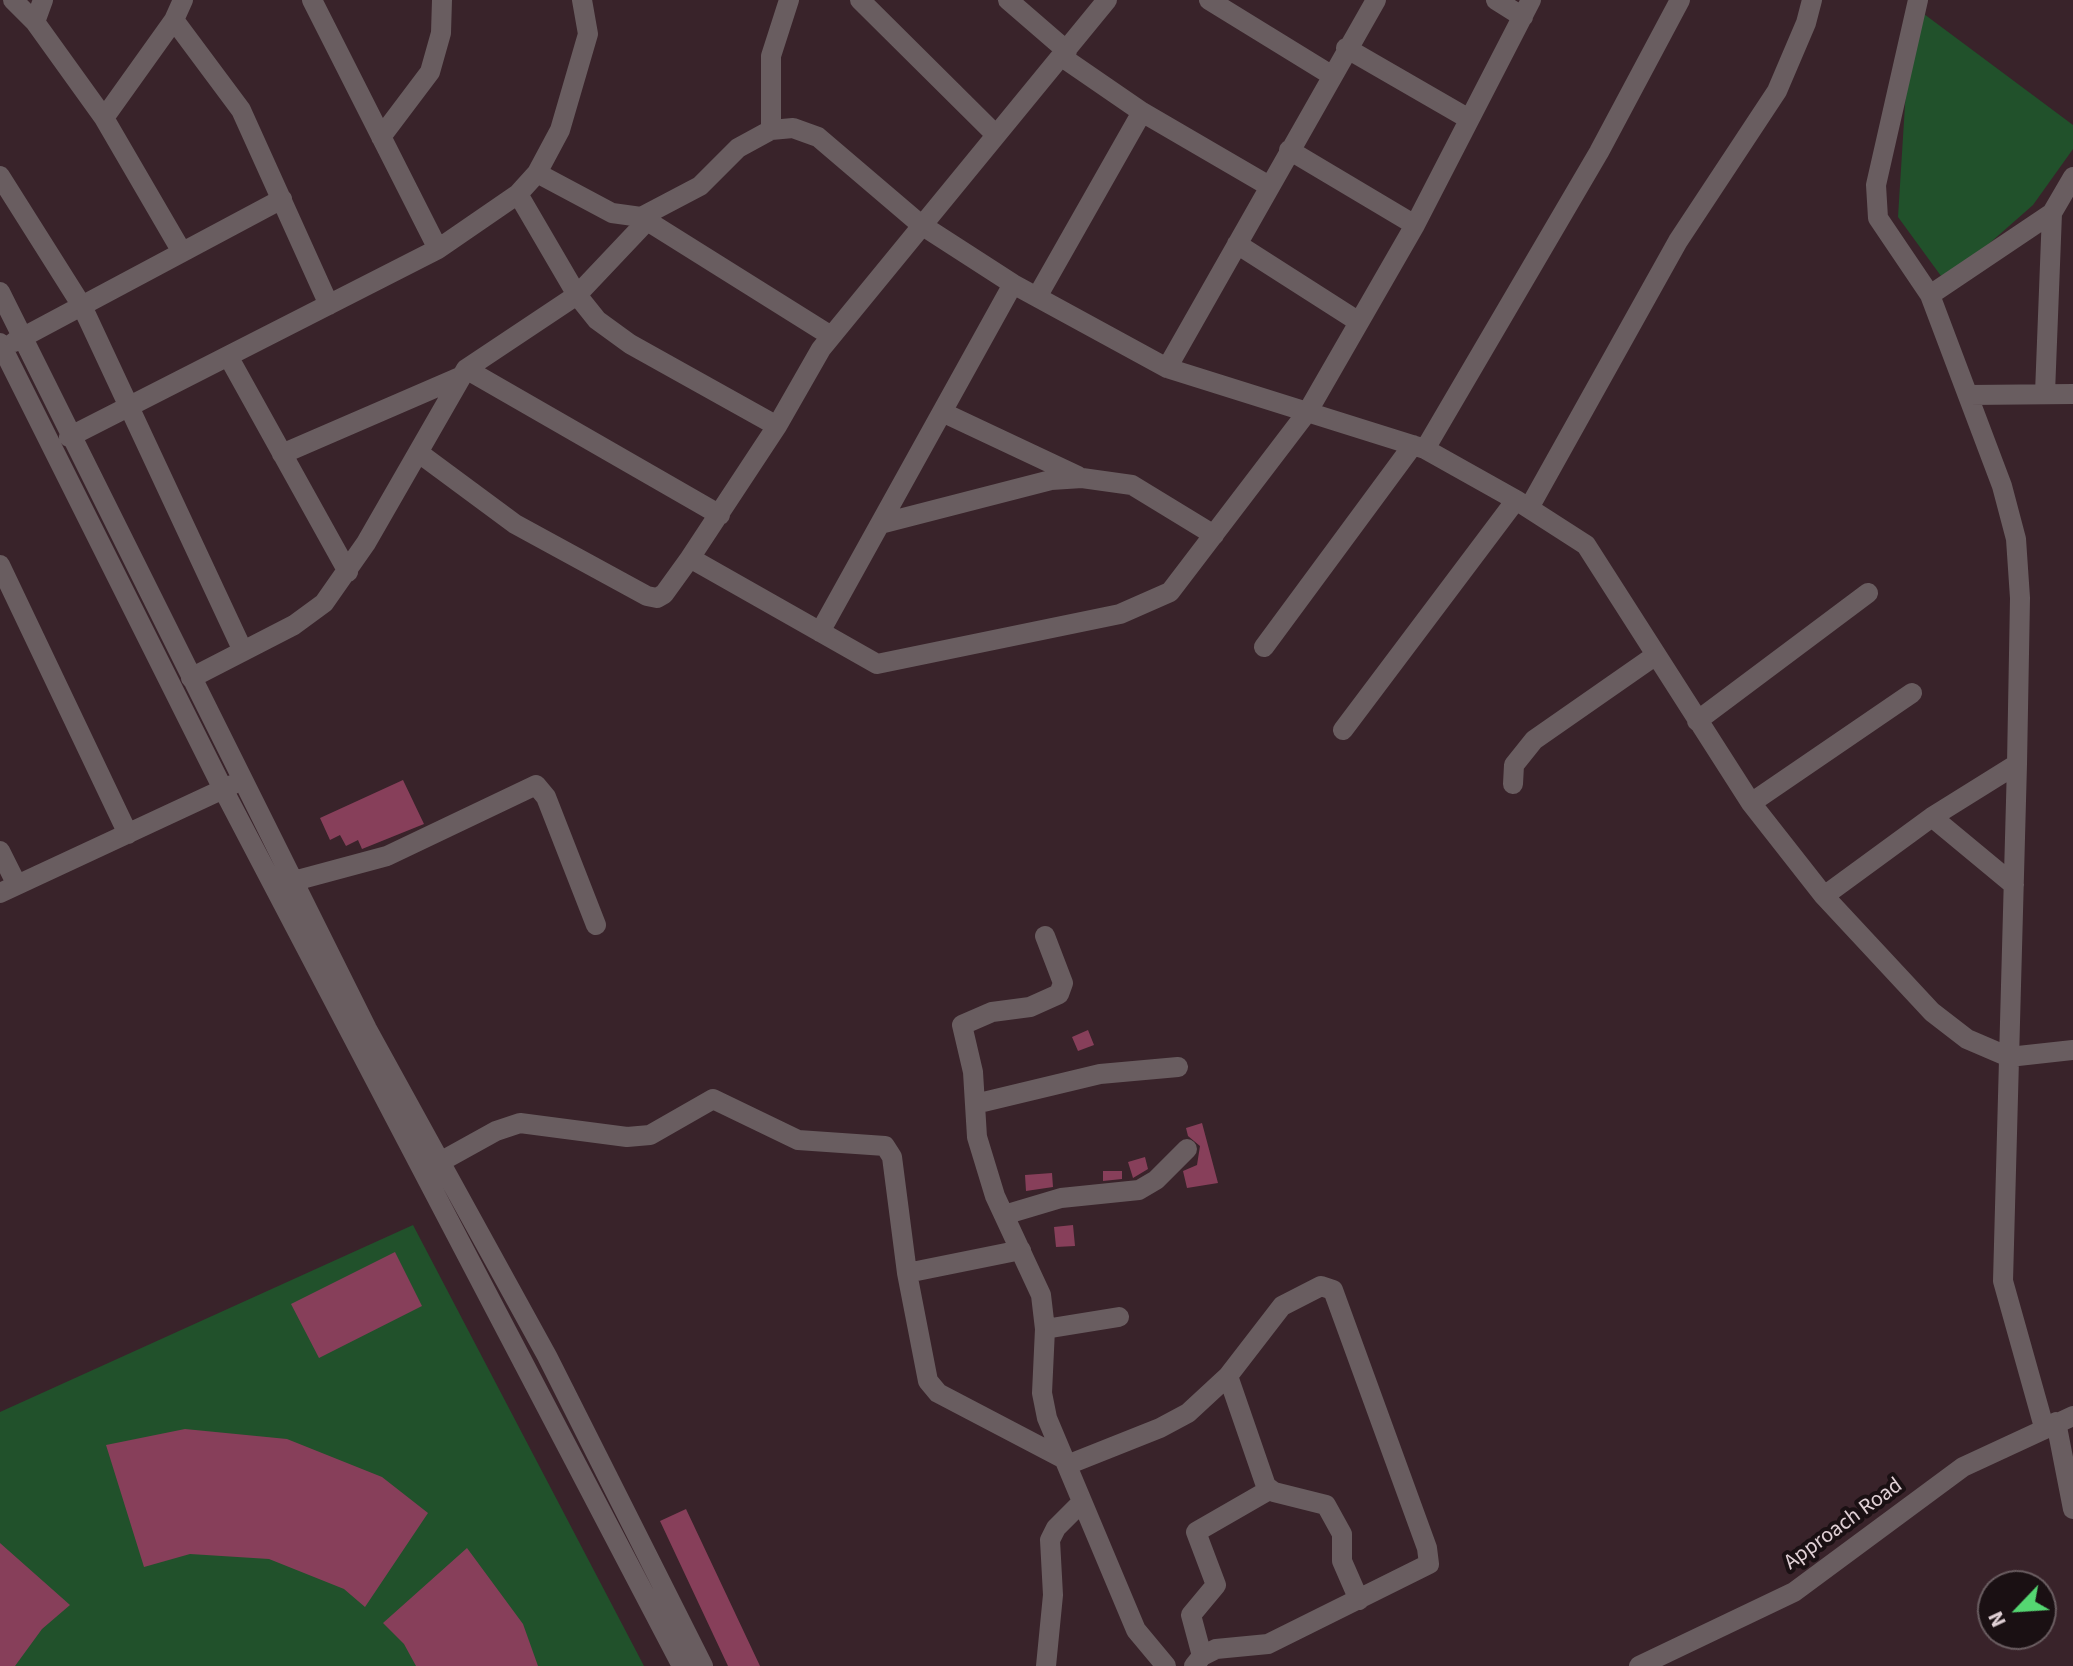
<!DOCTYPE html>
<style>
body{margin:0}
#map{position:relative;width:2073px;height:1666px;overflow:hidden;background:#39232a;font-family:"Source Sans 3",sans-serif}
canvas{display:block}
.north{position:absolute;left:1977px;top:1570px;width:80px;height:80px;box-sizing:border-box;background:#1a1013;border:2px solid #6a5d61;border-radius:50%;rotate:245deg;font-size:22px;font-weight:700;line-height:32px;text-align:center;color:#e1d1d6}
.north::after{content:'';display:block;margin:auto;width:28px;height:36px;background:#55d672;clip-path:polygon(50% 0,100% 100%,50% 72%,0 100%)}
</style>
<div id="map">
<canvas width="2073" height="1666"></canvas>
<div class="north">N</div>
</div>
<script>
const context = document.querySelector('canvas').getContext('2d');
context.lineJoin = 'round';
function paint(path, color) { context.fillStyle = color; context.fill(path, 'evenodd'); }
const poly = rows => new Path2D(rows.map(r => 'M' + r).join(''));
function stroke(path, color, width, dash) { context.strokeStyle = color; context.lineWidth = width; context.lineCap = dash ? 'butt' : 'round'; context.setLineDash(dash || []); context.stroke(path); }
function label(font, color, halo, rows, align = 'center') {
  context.font = font + ' "Source Sans 3",sans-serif'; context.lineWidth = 8; context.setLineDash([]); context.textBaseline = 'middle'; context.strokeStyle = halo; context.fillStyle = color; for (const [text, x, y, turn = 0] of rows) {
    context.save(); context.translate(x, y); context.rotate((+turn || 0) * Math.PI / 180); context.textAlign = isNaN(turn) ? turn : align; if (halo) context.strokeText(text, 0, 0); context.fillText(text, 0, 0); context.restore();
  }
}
paint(poly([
 [1924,14,2073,125,2073,149,2033,205,1967,263,1941,276,1898,217,1906,89],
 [413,1225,644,1666,0,1666,0,1412]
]), '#21512b');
paint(poly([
 [403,780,424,824,362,849,358,840,346,846,340,835,330,840,320,818],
 [1088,1030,1094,1045,1078,1051,1072,1037],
 [1202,1123,1218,1183,1187,1188,1183,1171,1197,1165,1200,1146,1188,1136,1186,1128],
 [1145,1157,1148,1169,1133,1178,1128,1162],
 [1103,1171,1122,1171,1122,1179,1103,1181],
 [1052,1173,1053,1187,1026,1191,1025,1175],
 [1073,1225,1075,1246,1056,1247,1054,1227],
 [395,1252,422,1306,319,1358,291,1304],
 [185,1429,287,1439,382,1477,428,1513,365,1607,344,1589,269,1559,190,1554,144,1567,106,1445],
 [686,1509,760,1666,728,1666,660,1521],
 [0,1543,70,1605,42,1629,15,1666,0,1666],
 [467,1548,523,1624,538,1666,416,1666,404,1644,383,1623]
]), '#873f5a');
stroke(poly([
 [13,0,35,22,104,118,182,252],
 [312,0,438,249],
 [860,0,996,135],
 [1008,0,1067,51],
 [1107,0,821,349,777,426,690,558,877,664,1120,614,1170,592,1308,411,1415,225,1531,0],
 [1209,0,1331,75],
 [1496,0,1523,17],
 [1918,0,1876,185,1878,218,1930,295,2002,486,2016,539,2020,598,2017,764,2003,1281,2044,1427],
 [174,20,241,110,329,305],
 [35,22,43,0],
 [1346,48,1469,119],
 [1062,57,1142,112,1269,186],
 [104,118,174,20,183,0],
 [771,130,771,56,789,0],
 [381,137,430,72,441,33,442,0],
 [1289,150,1415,225],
 [537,173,612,213,641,217,700,186,738,148,771,130,793,128,818,137,920,224,1013,284,1167,368,1425,449,1516,500,1586,545,1751,803,1824,896,1932,1012,1967,1039,2009,1057,2073,1050],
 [0,176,82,306,243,651],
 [518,194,577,295,597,320,630,344,777,426],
 [641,217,831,336],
 [1237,244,1359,322],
 [0,292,367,1029,547,1356,703,1666],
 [1930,295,2052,213],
 [1037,297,1142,112],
 [14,342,282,199],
 [0,343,223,789,682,1666],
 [228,356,348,572],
 [1167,368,1376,0],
 [466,369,720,515],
 [2045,393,2052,213,2073,177],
 [1969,395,2073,394],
 [942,412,1078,476],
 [69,437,438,249,518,194,537,173,560,130,588,34,582,0],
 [1425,449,1599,152,1680,0],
 [419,453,515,524,647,596,657,598,664,594,690,558],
 [282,454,460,377],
 [1529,508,1678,241,1777,91,1806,23,1812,0],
 [880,524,1051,480,1082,478,1132,485,1214,535],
 [0,565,128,834],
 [820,632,1013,284],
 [1264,647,1413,445],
 [191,678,294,625,324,603,366,543,466,369,577,295,647,221],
 [1697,721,1868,593],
 [1343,730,1516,500],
 [1513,784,1514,765,1534,740,1656,655],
 [1751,803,1912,693],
 [1932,817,2014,885],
 [0,851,17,885],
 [294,881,387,856,536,785,546,797,596,925],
 [0,893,232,785],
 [1824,896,1932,817,2017,764],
 [1045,936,1063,983,1059,994,1030,1007,992,1012,962,1025,973,1072,977,1137,995,1196,1041,1295,1045,1329,1042,1393,1047,1418,1136,1630,1166,1666],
 [975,1104,1100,1074,1178,1067],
 [440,1162,496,1131,520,1123,627,1137,650,1135,713,1099,798,1140,885,1146,892,1157,907,1273,928,1381,938,1393,1064,1459],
 [1004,1215,1061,1198,1139,1190,1156,1180,1187,1149],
 [907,1273,1021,1250],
 [1045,1329,1119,1317],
 [1228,1376,1266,1486,1274,1492,1326,1505,1342,1534,1342,1561,1359,1600],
 [2056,1422,2073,1509],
 [1067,1465,1160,1428,1188,1413,1228,1376,1282,1306,1321,1286,1333,1290,1427,1548,1429,1564,1268,1644,1216,1649,1202,1656,1194,1666],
 [1202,1656,1191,1615,1216,1585,1196,1532,1269,1490],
 [1046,1666,1053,1595,1050,1540,1056,1528,1082,1502],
 [1639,1666,1794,1592,1963,1467,2073,1416]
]), '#695d60', 20);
label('22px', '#e1d1d6', '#1a1013', [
 ["Approach Road",1844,1525,-36]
]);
</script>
